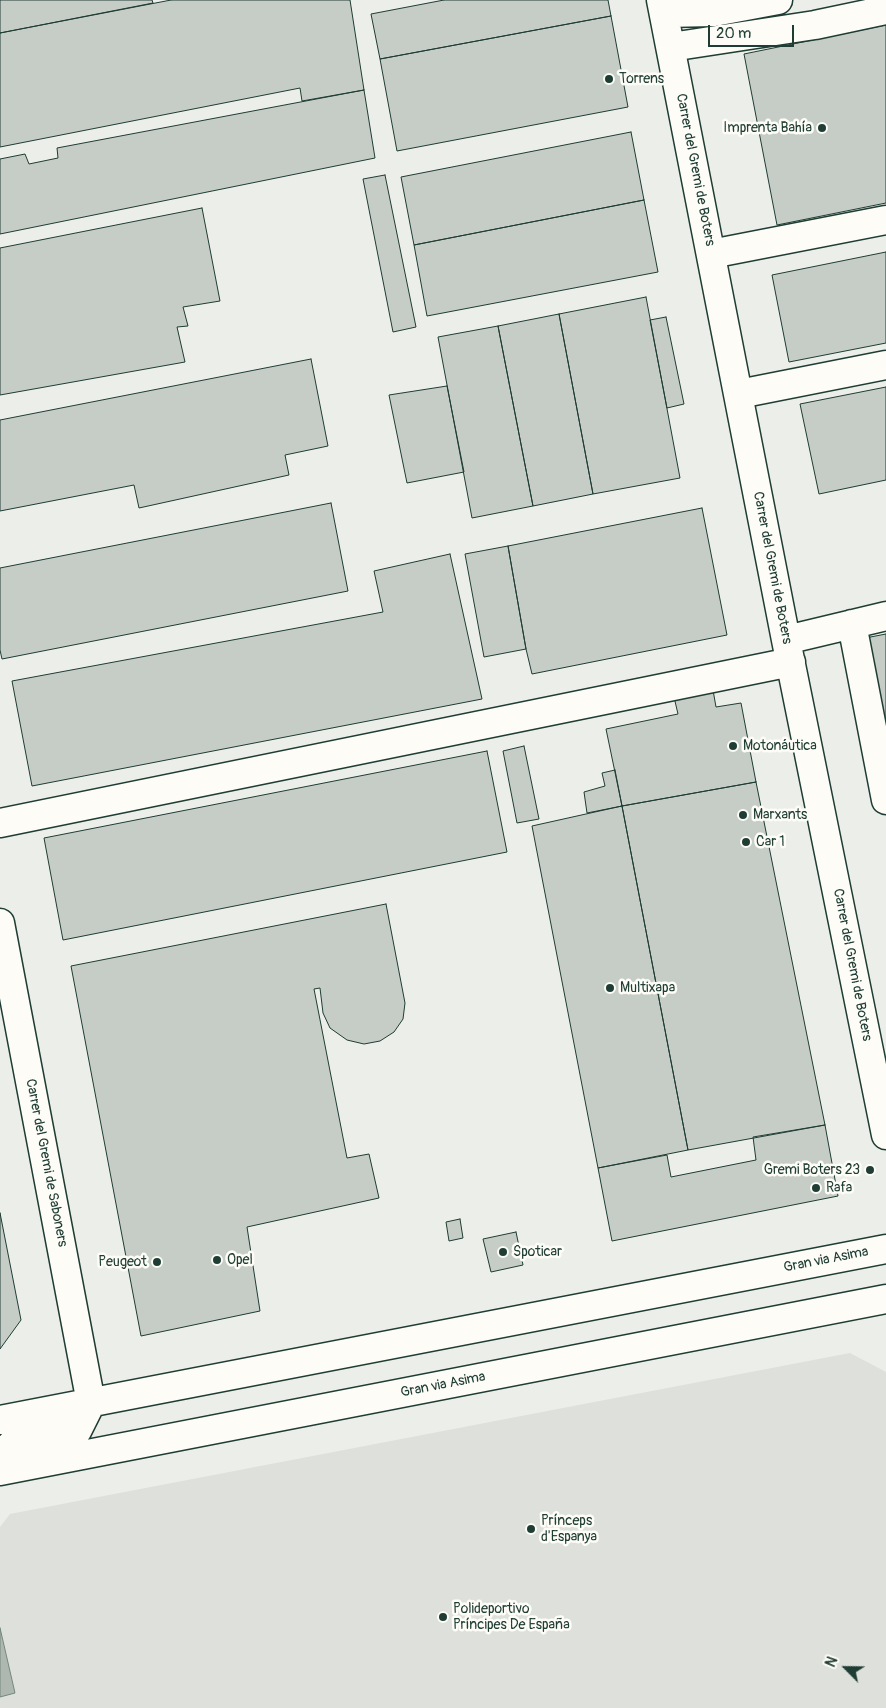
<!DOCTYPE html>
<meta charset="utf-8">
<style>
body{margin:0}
#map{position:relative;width:886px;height:1708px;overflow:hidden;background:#fdfcf7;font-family:Pangolin,sans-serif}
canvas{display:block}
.north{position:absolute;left:821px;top:1643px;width:50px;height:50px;-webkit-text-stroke:4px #fdfcf7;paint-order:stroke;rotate:293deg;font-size:14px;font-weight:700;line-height:20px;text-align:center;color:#1f3d34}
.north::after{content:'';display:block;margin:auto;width:18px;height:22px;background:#1f3d34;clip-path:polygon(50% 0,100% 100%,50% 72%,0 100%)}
.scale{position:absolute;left:708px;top:25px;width:86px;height:22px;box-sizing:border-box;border:2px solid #1f3d34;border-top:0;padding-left:6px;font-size:15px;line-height:18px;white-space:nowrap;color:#1f3d34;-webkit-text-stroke:4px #fdfcf7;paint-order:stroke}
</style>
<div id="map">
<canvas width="886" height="1708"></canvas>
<div class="north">N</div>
<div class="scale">20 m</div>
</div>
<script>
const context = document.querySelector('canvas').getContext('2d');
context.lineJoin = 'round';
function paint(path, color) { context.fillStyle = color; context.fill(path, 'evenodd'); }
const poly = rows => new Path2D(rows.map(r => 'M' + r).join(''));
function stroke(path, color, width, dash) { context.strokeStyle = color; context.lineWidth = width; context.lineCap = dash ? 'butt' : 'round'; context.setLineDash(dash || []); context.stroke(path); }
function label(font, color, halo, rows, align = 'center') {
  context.font = font + ' Pangolin,sans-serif'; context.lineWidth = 5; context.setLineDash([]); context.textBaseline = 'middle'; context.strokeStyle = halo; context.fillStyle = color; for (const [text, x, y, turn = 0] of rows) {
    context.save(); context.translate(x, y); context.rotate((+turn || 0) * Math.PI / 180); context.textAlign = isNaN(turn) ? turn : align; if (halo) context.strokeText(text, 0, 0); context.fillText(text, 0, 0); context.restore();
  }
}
paint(poly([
 [0,0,886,0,886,1708,0,1708]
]), '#eceee9');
paint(poly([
 [850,1353,886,1372,886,1708,0,1708,0,1527,10,1514]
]), '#dde0db');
const water = poly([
 [0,1628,15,1693,0,1697,0,1628]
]);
paint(water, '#aeb8b1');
stroke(water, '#75877f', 1);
const building = poly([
 [0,0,152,0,153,3,0,33,0,0],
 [171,0,350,0,364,90,302,101,300,88,0,147,0,33,171,0],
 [444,0,608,0,611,16,380,59,371,14,444,0],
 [611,16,628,107,397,151,380,59,611,16],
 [886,25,886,203,777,225,744,54,886,25],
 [364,90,375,158,0,234,0,159,25,154,29,164,58,158,57,148,364,90],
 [631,132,644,200,414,245,401,177,631,132],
 [385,175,416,327,393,332,363,179,385,175],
 [644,200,658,272,427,316,414,245,644,200],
 [202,208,220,301,183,307,188,326,177,327,185,362,0,395,0,248,202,208],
 [886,252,886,343,789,362,772,275,886,252],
 [646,297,680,478,593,494,559,314,646,297],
 [559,314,593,494,533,506,498,326,559,314],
 [666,317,684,404,667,408,650,320,666,317],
 [498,326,533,506,472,518,438,337,498,326],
 [311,359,328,446,285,455,289,475,139,508,134,485,0,511,0,420,311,359],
 [447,386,464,472,407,483,389,395,447,386],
 [886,387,886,480,819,494,800,404,886,387],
 [331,503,348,591,2,659,0,650,0,568,331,503],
 [702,508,727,635,532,674,526,649,508,546,702,508],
 [508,546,526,649,484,657,465,554,508,546],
 [450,554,482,699,32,786,12,681,383,612,374,571,450,554],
 [886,634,886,773,860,639,886,634],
 [713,690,716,707,741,703,756,782,622,806,606,729,678,714,674,697,713,690],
 [524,746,539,819,517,823,503,751,524,746],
 [487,751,507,852,63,940,44,838,487,751],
 [615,770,622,806,587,813,584,792,605,786,602,773,615,770],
 [756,782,825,1125,688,1150,622,806,756,782],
 [622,806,688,1150,598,1168,532,826,622,806],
 [386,904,405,1003,403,1019,394,1032,380,1041,364,1044,347,1040,330,1028,323,1013,320,988,314,989,347,1158,369,1154,379,1198,247,1227,260,1311,141,1336,71,966,386,904],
 [825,1125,838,1196,612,1241,598,1168,667,1155,671,1177,756,1160,753,1137,825,1125],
 [0,1213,21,1320,0,1349,0,1213],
 [460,1219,463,1238,449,1241,446,1222,460,1219],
 [516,1232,523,1265,491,1272,483,1239,516,1232]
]);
paint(building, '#c6cdc7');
stroke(building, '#1f3d34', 1);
const minor = poly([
 [661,0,786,640,886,1135],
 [664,13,714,12,778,0],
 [671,47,815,25,886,10],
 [711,254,886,220],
 [739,394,886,365],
 [852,624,886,800],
 [786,640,886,616],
 [0,823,791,662],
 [0,923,91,1403,77,1431,11,1445,0,1460],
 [0,1420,886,1249],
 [0,1471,886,1299]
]);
stroke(minor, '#1f3d34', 31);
stroke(minor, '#fdfcf7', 28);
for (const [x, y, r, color] of [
 [609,79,5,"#1f3d34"],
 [822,128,5,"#1f3d34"],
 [733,746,5,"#1f3d34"],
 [743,815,5,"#1f3d34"],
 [746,842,5,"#1f3d34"],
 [610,988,5,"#1f3d34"],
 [870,1170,5,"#1f3d34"],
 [816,1188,5,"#1f3d34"],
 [503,1252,5,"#1f3d34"],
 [217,1260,5,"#1f3d34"],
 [157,1262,5,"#1f3d34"],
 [531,1529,5,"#1f3d34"],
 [443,1617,5,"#1f3d34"]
]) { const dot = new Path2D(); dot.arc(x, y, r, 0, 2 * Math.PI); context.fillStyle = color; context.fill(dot); stroke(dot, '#fdfcf7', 2); }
label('14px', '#1f3d34', '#fdfcf7', [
 ["Torrens",619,79],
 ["Imprenta Bahía",812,128,"right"],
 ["Motonáutica",743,746],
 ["Marxants",753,815],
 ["Car 1",756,842],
 ["Multixapa",620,988],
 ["Gremi Boters 23",860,1170,"right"],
 ["Rafa",826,1188],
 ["Spoticar",513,1252],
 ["Opel",227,1260],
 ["Peugeot",147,1262,"right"],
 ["Prínceps",541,1521],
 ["d'Espanya",541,1537],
 ["Polideportivo",453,1609],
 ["Príncipes De España",453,1625]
], 'left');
label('14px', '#1f3d34', '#fdfcf7', [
 ["Carrer del Gremi de Boters",695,170,79],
 ["Carrer del Gremi de Boters",772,568,79],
 ["Carrer del Gremi de Boters",852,965,79],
 ["Carrer del Gremi de Saboners",46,1163,79],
 ["Gran via Asima",826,1260,-11],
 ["Gran via Asima",443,1385,-11]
]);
</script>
